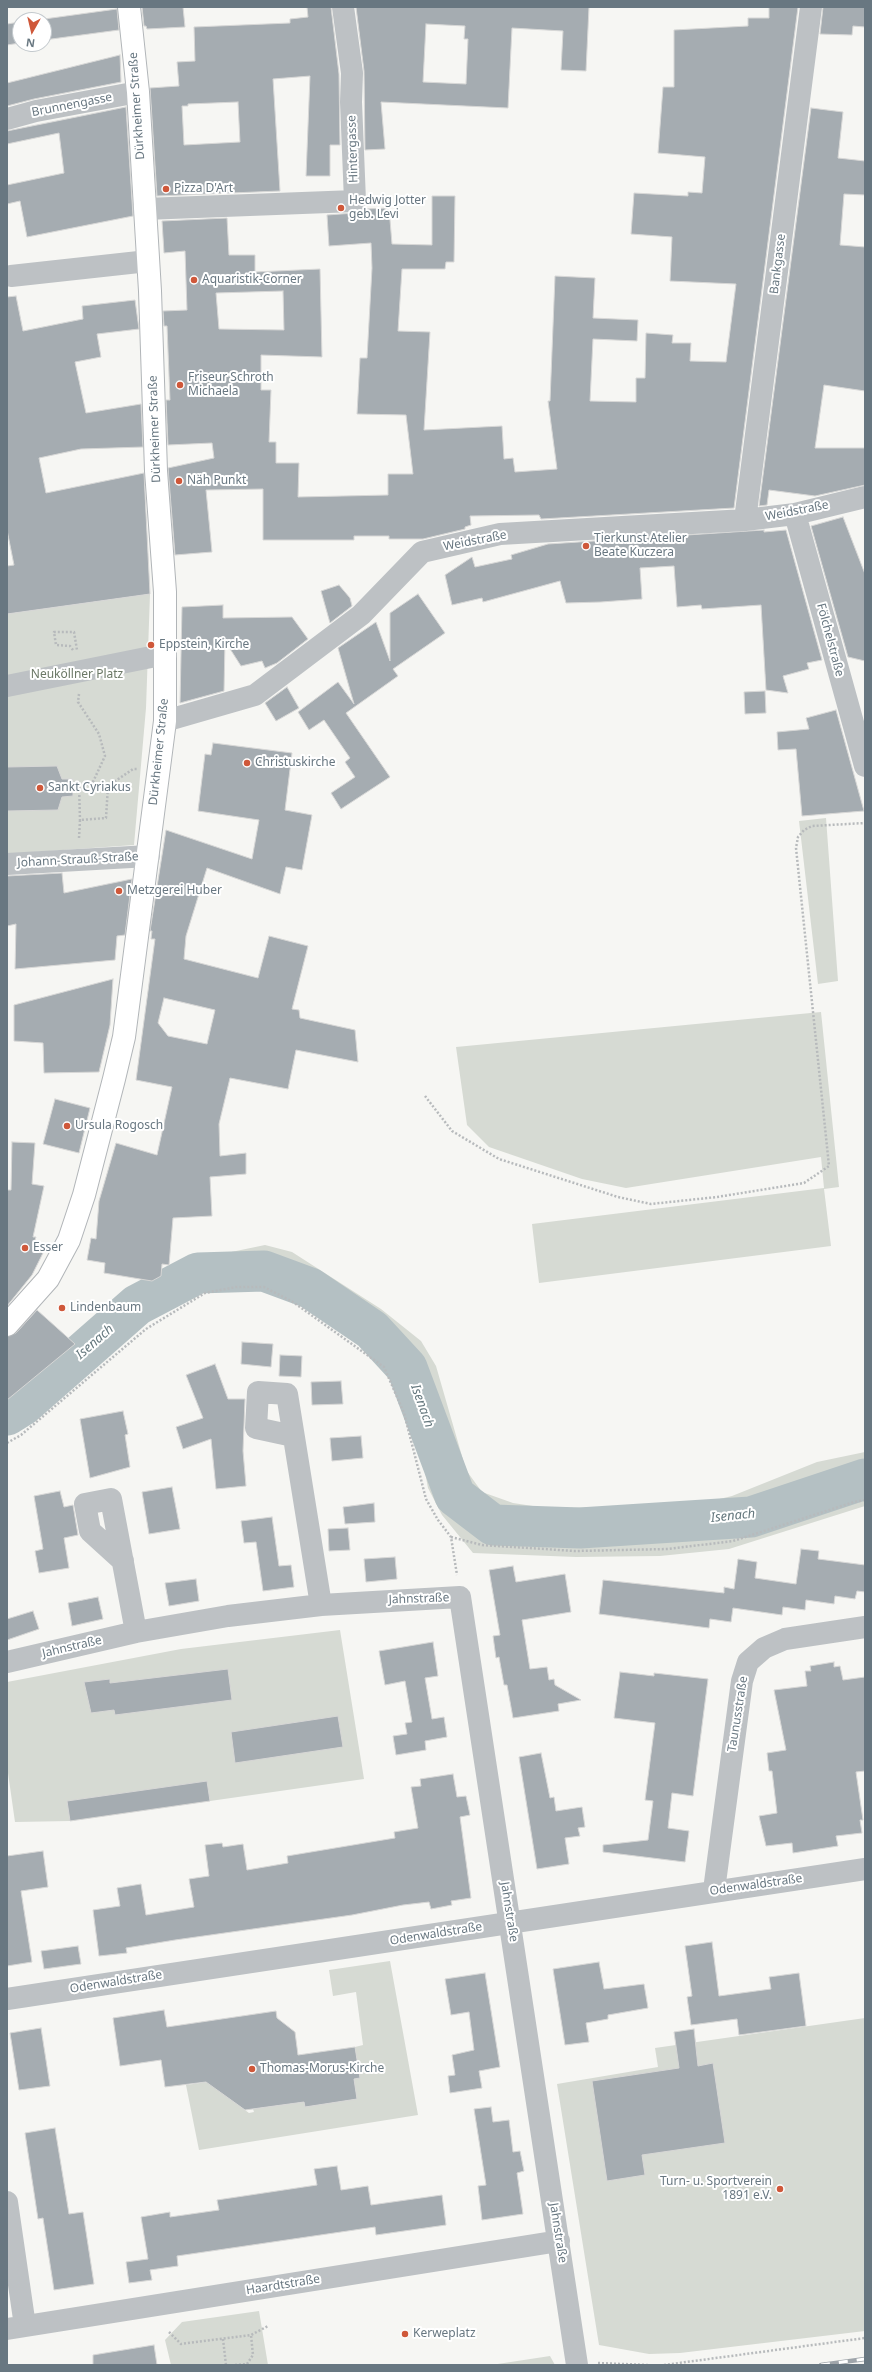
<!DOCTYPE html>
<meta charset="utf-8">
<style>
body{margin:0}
#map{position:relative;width:872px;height:2372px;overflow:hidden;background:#f6f6f3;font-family:"Noto Sans",sans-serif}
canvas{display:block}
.frame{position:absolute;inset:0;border:8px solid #687781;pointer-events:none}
.north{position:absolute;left:12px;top:12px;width:40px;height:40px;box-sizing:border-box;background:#fff;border:1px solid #c3c9cd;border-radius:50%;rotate:188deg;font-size:11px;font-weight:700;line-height:16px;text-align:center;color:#687781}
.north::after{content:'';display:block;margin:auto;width:14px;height:18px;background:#cf583a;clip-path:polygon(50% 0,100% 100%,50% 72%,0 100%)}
</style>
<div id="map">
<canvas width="872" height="2372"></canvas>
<div class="frame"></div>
<div class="north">N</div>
</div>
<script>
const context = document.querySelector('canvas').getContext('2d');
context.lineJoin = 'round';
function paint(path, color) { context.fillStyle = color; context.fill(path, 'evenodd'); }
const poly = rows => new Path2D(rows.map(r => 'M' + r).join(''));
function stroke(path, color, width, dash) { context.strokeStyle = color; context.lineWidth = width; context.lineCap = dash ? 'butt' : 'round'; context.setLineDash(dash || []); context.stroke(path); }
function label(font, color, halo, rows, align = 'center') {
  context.font = font + ' "Noto Sans",sans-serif'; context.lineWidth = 4; context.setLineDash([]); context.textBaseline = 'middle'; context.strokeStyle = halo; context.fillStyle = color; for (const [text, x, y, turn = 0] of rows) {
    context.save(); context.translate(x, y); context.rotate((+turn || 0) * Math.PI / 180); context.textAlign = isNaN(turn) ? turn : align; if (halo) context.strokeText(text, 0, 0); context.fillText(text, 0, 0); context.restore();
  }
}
paint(poly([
 [150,594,146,708,134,845,7,854,7,614],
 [826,818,838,981,818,984,799,821],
 [821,1012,839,1187,824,1189,831,1246,539,1283,532,1224,824,1188,821,1157,626,1188,582,1179,489,1147,467,1125,456,1047],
 [265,1245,292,1252,381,1309,421,1341,436,1366,466,1470,482,1492,513,1503,546,1508,690,1506,732,1496,817,1462,865,1452,865,1506,729,1549,660,1556,576,1557,473,1553,442,1515,428,1488,419,1441,396,1367,354,1333,289,1290,249,1275,196,1284,108,1344,56,1392,7,1429,7,1406,39,1374,145,1285,207,1257],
 [340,1630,364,1779,70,1821,15,1822,7,1766,7,1682,181,1649],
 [390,1961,418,2115,199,2150,186,2085,207,2082,249,2113,254,2112,253,2109,304,2102,305,2107,357,2099,354,2079,360,2077,355,2047,363,2045,356,1992,333,1996,329,1970],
 [865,2018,865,2331,680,2353,649,2354,599,2345,557,2084,658,2067,655,2048],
 [259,2311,268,2365,171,2365,165,2340,182,2322],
 [550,2356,555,2365,491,2365]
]), '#d6dad3');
stroke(poly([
 [7,1415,23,1405,137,1305,198,1273,264,1271,310,1288,372,1330,407,1368,455,1496,493,1525,580,1528,751,1517,865,1479]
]), '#b4c0c3', 41);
const building = poly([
 [142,7,183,7,185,27,147,29,146,26,144,26,142,7],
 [307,7,331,7,339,74,340,145,330,145,330,176,306,176,310,76,273,79,280,191,157,196,150,88,179,86,177,62,195,61,194,27,290,23,290,19,308,17,307,7],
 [238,102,240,142,184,145,182,106,188,106,188,104,238,102],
 [356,7,589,7,586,71,561,70,563,31,512,28,508,108,381,102,385,149,365,150,364,71,356,7],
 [426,24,465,26,464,39,468,39,466,84,423,82,426,24],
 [769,7,798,7,734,508,541,519,539,515,470,516,471,525,465,527,465,529,423,539,389,539,389,536,354,536,354,540,263,540,263,489,206,490,212,552,175,555,168,468,214,458,212,443,168,445,166,400,170,400,167,326,164,326,163,311,187,310,185,251,164,253,162,221,227,218,229,255,255,255,255,272,320,269,322,357,261,355,261,390,271,390,269,442,276,442,276,463,299,463,298,497,388,495,388,474,413,474,406,415,357,414,360,358,367,358,372,268,371,243,329,246,327,215,355,213,364,209,389,208,392,244,432,245,432,196,455,196,454,262,446,262,445,269,402,269,398,331,430,332,424,430,502,426,504,459,513,458,515,472,557,469,548,401,550,401,555,276,595,278,593,318,638,320,637,341,593,339,590,401,636,402,636,378,645,378,646,333,673,335,672,343,691,343,690,361,726,362,736,284,670,281,672,237,631,234,634,193,688,196,688,192,702,193,705,157,658,153,663,87,674,87,674,30,748,26,748,18,769,18,769,7],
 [283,291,284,330,219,329,216,293,283,291],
 [823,7,865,7,865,27,853,26,852,35,820,34,823,7],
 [117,9,119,30,44,40,44,20,37,20,117,9],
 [20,22,20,43,7,45,7,24,20,22],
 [120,55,121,82,34,99,7,106,7,83,120,55],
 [126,107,133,216,27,237,20,201,7,204,7,185,64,173,59,133,7,144,7,131,126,107],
 [811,108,843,112,838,158,865,161,865,195,844,194,840,245,865,247,865,391,824,385,815,448,865,448,865,485,815,496,769,490,767,505,759,506,811,108],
 [16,296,23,331,83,319,82,306,135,300,139,329,97,334,101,357,75,362,86,413,141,404,143,447,81,449,39,458,46,493,144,473,150,594,7,614,7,566,14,565,7,530,7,297,16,296],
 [843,517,865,574,865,661,848,657,811,526,843,517],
 [764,530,764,532,786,530,822,660,807,663,809,669,783,676,788,693,766,690,761,605,702,609,701,605,677,607,674,566,640,568,642,599,601,602,566,603,560,581,483,602,482,598,452,605,445,575,472,557,475,567,512,559,511,555,548,544,764,530],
 [339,585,350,598,352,606,330,623,321,591,339,585],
 [418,594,445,633,393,669,398,676,346,713,390,777,341,809,331,793,355,777,345,762,350,758,324,720,309,730,298,712,338,682,354,704,338,648,376,622,390,661,390,613,418,594],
 [223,605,223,618,292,617,308,639,277,663,265,668,262,661,241,666,225,641,224,691,180,703,182,607,223,605],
 [287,687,299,708,276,721,265,703,287,687],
 [765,691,766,713,745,714,744,692,765,691],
 [836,710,864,811,802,816,796,749,778,750,777,732,809,729,806,718,836,710],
 [213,743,292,753,285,810,312,815,302,870,286,867,280,894,207,868,186,936,184,959,258,978,269,936,308,946,292,1009,299,1010,300,1018,355,1030,358,1062,296,1050,288,1089,230,1078,219,1124,220,1156,246,1153,246,1174,210,1177,212,1216,173,1218,169,1265,162,1264,161,1276,152,1281,104,1273,105,1263,87,1260,91,1238,96,1239,99,1201,116,1143,157,1155,172,1087,136,1080,155,939,151,939,152,931,150,931,166,830,252,859,259,820,198,811,205,754,211,755,213,743],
 [164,998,215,1010,207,1044,168,1036,158,1023,164,998],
 [57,766,62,779,73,779,73,796,62,797,58,810,7,811,7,767,57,766],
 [62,873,64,893,132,879,125,935,117,936,115,960,15,969,16,924,7,926,7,876,62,873],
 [113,979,110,1025,99,1072,44,1073,43,1043,14,1041,14,1005,113,979],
 [55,1099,90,1108,79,1153,43,1144,55,1099],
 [12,1142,35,1143,32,1184,44,1186,33,1237,36,1237,33,1246,45,1249,32,1275,7,1306,7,1190,11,1190,12,1142],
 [37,1310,75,1344,7,1400,7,1337,16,1333,37,1310],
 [242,1342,273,1344,271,1367,241,1364,242,1342],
 [280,1355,302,1356,301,1377,279,1376,280,1355],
 [215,1364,228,1399,245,1399,243,1451,246,1486,216,1489,211,1439,183,1449,176,1427,203,1418,186,1375,215,1364],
 [341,1381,343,1404,312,1405,311,1382,341,1381],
 [123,1411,128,1434,125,1435,130,1467,90,1478,80,1419,123,1411],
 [361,1436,363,1458,332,1461,330,1438,361,1436],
 [172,1487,180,1529,149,1534,142,1492,172,1487],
 [60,1491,64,1507,73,1505,78,1535,64,1538,69,1568,39,1573,35,1551,43,1549,34,1496,60,1491],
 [374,1503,375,1522,345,1524,343,1507,374,1503],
 [272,1517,279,1566,291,1565,294,1587,263,1591,256,1542,244,1543,241,1521,272,1517],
 [348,1528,350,1550,329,1551,328,1529,348,1528],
 [801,1549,819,1551,818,1559,865,1565,865,1592,857,1591,855,1599,835,1596,834,1604,806,1600,805,1610,783,1607,782,1615,733,1608,731,1622,710,1619,709,1628,599,1614,603,1580,724,1593,724,1587,734,1589,738,1559,757,1562,755,1578,796,1584,801,1549],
 [395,1557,397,1579,366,1582,364,1559,395,1557],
 [513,1566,516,1582,565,1574,571,1612,522,1620,530,1669,547,1667,549,1680,554,1679,555,1685,581,1700,558,1704,559,1711,513,1718,507,1685,504,1685,499,1657,496,1658,493,1636,500,1635,489,1570,513,1566],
 [196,1579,199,1601,169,1606,165,1583,196,1579],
 [98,1597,103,1619,72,1626,68,1603,98,1597],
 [33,1611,39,1629,7,1640,7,1619,33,1611],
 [433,1642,438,1676,425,1678,432,1719,444,1717,447,1737,425,1741,426,1750,396,1755,393,1736,407,1734,405,1723,412,1722,405,1681,385,1685,379,1651,433,1642],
 [834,1662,834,1667,840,1666,843,1680,865,1677,865,1771,856,1772,863,1820,860,1820,862,1833,836,1836,838,1846,793,1853,792,1843,766,1846,759,1816,777,1813,772,1771,769,1771,767,1753,786,1750,774,1690,807,1686,805,1671,811,1671,810,1666,834,1662],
 [228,1669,232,1700,115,1715,114,1710,91,1713,84,1682,110,1679,110,1683,228,1669],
 [620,1672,654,1676,654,1673,708,1679,693,1796,672,1793,668,1828,689,1831,685,1862,603,1852,603,1845,648,1840,653,1801,645,1800,655,1723,614,1718,620,1672],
 [338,1716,343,1747,235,1763,231,1732,338,1716],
 [541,1753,550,1798,554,1797,556,1811,582,1807,585,1827,578,1828,580,1836,565,1838,569,1864,537,1869,519,1757,541,1753],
 [453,1774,457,1797,466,1796,470,1815,460,1817,471,1898,451,1901,452,1905,431,1909,429,1902,403,1905,352,1915,175,1940,126,1948,127,1953,99,1956,93,1910,120,1906,117,1888,141,1884,146,1915,194,1907,189,1879,209,1876,205,1845,222,1843,223,1847,243,1844,247,1870,288,1863,287,1856,395,1838,394,1832,418,1828,411,1787,421,1786,420,1779,453,1774],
 [207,1781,210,1801,70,1821,67,1801,207,1781],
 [43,1851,48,1887,21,1891,32,1962,7,1966,7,1856,43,1851],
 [712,1942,719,1996,771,1989,769,1977,799,1973,806,2026,739,2035,737,2019,691,2025,687,1997,692,1996,685,1946,712,1942],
 [78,1946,81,1964,44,1969,41,1951,78,1946],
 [599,1962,604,1989,644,1984,648,2008,608,2015,608,2019,586,2023,589,2042,565,2045,553,1969,599,1962],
 [485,1973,500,2067,479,2071,482,2088,450,2093,448,2076,455,2075,452,2055,474,2050,469,2012,451,2015,445,1979,485,1973],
 [164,2010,167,2027,276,2011,277,2018,295,2032,298,2055,355,2047,360,2078,354,2079,357,2099,305,2107,304,2102,245,2110,206,2082,165,2087,161,2060,120,2066,113,2018,164,2010],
 [41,2028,50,2086,19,2090,10,2033,41,2028],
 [694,2029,698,2066,713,2063,725,2143,642,2155,645,2175,607,2181,592,2081,679,2068,674,2032,694,2029],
 [491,2107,493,2122,509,2120,513,2152,520,2151,524,2171,517,2173,523,2214,482,2220,478,2186,486,2185,474,2109,491,2107],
 [55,2128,69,2214,83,2212,94,2284,54,2290,43,2218,38,2219,25,2133,55,2128],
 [337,2166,341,2190,368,2186,371,2205,442,2195,446,2225,376,2235,375,2227,177,2256,178,2266,150,2270,152,2280,129,2283,126,2262,148,2259,141,2217,170,2212,170,2217,219,2210,217,2200,317,2185,314,2169,337,2166],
 [154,2345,157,2365,93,2365,93,2355,154,2345]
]);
paint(building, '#a5acb1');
stroke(building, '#d7d7d6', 1);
const major = poly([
 [7,1325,48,1279,69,1240,84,1195,114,1079,124,1037,165,721,165,592,156,471,150,291,138,92,129,7]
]);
stroke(major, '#b1b5b8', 24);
stroke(poly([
 [73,650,70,646,56,645,54,632,74,632,77,650],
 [79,694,78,702,99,734,105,756,92,784,79,784,80,820],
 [92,784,108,786],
 [79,838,80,820,106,818,108,786,133,769,137,769],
 [425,1096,452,1131,499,1159,618,1197,651,1204,717,1197,804,1183,829,1166,796,848,798,837,804,830,812,826,865,823],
 [7,1443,21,1435,146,1329,205,1293,236,1287,264,1287,293,1302,384,1367,404,1413,426,1499,438,1520,451,1537,457,1575],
 [451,1537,482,1545,575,1551,668,1549,733,1541,854,1502,865,1500],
 [169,2332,181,2344,251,2335,268,2326],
 [223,2339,226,2365],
 [598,2363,648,2365],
 [235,2365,247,2364,253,2355,251,2335],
 [664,2365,865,2338]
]), '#b7babc', 2.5, [2, 2]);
stroke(poly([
 [7,119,36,111,138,92],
 [144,209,355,201,351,102,352,73,343,7],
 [11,276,148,261],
 [795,514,865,766],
 [745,520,811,7],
 [7,686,166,654],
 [165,721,255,695,361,615,422,552,500,534,745,520,795,514,865,497],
 [7,864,149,856],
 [293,1436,256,1428,258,1392,287,1394,321,1605],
 [123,1561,90,1531,85,1504,111,1499,136,1632],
 [7,1662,136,1632,228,1616,321,1605,460,1597,577,2365],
 [714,1890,742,1681,748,1662,764,1648,785,1639,865,1627],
 [7,1999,865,1869],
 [7,2202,25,2326],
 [7,2329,559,2241]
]), '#bdc1c4', 22);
stroke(major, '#fff', 22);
const rail = poly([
 [821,2365,865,2359]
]);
stroke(rail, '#9fa5aa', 4.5);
stroke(rail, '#fff', 3, [9]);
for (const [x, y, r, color] of [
 [166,189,4,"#cf583a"],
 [341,208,4,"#cf583a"],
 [194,280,4,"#cf583a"],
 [180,385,4,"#cf583a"],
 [179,481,4,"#cf583a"],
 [586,546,4,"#cf583a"],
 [151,645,4,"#cf583a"],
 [247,763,4,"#cf583a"],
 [40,788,4,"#cf583a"],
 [119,891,4,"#cf583a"],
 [67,1126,4,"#cf583a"],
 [25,1248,4,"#cf583a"],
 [62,1308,4,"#cf583a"],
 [252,2069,4,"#cf583a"],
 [780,2189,4,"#cf583a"],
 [405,2334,4,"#cf583a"]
]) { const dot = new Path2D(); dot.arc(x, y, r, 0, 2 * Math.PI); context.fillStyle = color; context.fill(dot); stroke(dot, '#fff', 1.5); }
label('12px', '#687781', '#fff', [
 ["Brunnengasse",72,105,-11],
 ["Dürkheimer Straße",137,106,-94],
 ["Hintergasse",353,149,-92],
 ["Bankgasse",778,264,-83],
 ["Dürkheimer Straße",155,429,-92],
 ["Weidstraße",797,511,-11],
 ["Weidstraße",475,541,-11],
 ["Fölchelstraße",830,640,75],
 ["Dürkheimer Straße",159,752,-84],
 ["Johann-Strauß-Straße",78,860,-3],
 ["Jahnstraße",419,1599,-2],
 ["Jahnstraße",72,1647,-13],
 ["Taunusstraße",738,1714,-81],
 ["Odenwaldstraße",756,1885,-8],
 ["Jahnstraße",509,1912,81],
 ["Odenwaldstraße",436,1934,-9],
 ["Odenwaldstraße",116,1982,-9],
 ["Jahnstraße",558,2233,81],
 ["Haardtstraße",283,2285,-9]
]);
label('12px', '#687781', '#fff', [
 ["Pizza D'Art",174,189],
 ["Hedwig Jotter",349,201],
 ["geb. Levi",349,215],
 ["Aquaristik-Corner",202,280],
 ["Friseur Schroth",188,378],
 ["Michaela",188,392],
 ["Näh Punkt",187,481],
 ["Tierkunst Atelier",594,539],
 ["Beate Kuczera",594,553],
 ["Eppstein, Kirche",159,645],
 ["Christuskirche",255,763],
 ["Sankt Cyriakus",48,788],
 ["Metzgerei Huber",127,891],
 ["Ursula Rogosch",75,1126],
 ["Esser",33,1248],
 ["Lindenbaum",70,1308],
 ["Thomas-Morus-Kirche",260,2069],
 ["Turn- u. Sportverein",772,2182,"right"],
 ["1891 e.V.",772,2196,"right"],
 ["Kerweplatz",413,2334]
], 'left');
label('12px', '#6b7866', '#fff', [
 ["Neuköllner Platz",77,675]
]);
label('italic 13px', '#64777d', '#fff', [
 ["Isenach",95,1342,-41],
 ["Isenach",422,1406,70],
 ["Isenach",733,1516,-6]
]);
</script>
